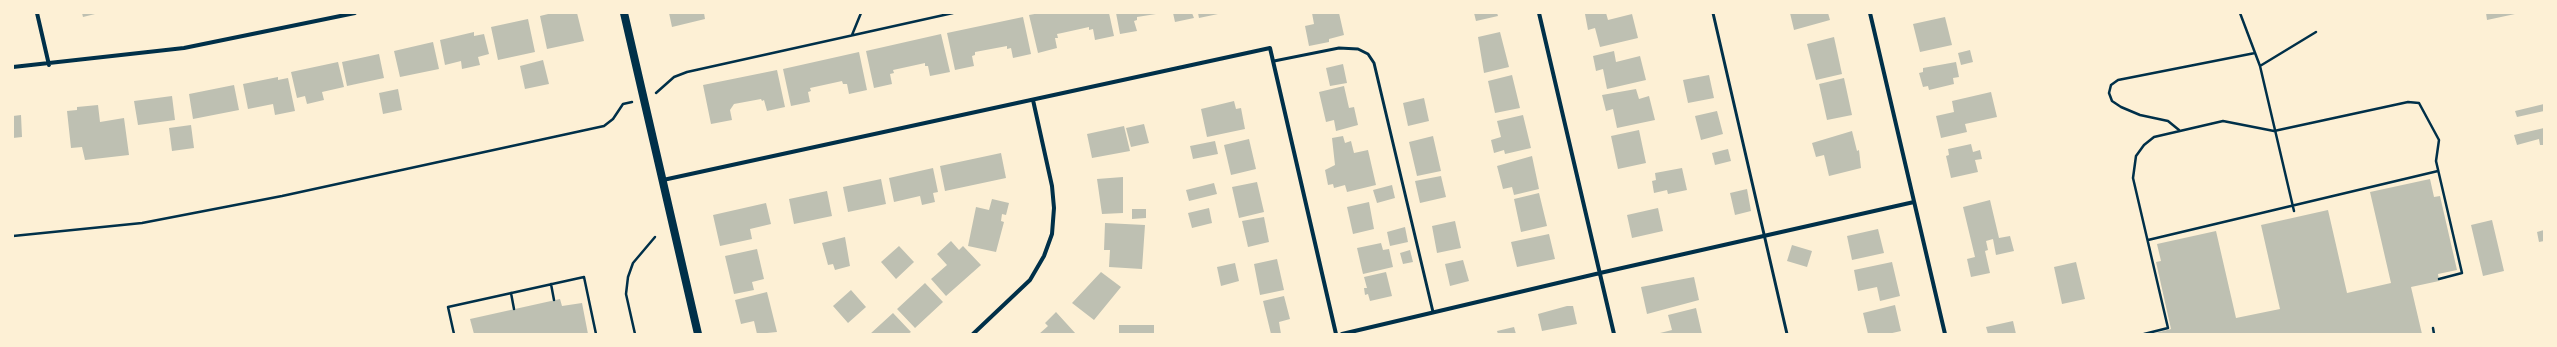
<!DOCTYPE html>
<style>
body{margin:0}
#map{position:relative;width:2557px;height:347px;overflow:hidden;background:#fdf0d5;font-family:"Playfair Display",serif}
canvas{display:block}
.frame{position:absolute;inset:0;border:14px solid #fdf0d5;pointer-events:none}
</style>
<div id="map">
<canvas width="2557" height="347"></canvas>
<div class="frame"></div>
</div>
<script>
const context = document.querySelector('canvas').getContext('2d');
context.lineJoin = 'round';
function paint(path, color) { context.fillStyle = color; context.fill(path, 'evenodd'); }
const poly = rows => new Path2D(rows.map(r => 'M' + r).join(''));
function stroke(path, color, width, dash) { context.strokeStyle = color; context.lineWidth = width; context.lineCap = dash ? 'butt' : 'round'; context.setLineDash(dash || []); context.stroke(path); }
paint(poly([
 [82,13,95,13,95,14,83,17],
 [552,13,577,13,584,41,547,49,540,16],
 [669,13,704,13,705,19,672,27],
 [1040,13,1109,13,1114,36,1095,40,1093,29,1089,30,1089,27,1062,33,1057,34,1058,38,1055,38,1057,48,1038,53,1029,15],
 [1116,13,1156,13,1156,14,1137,17,1137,20,1134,21,1137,31,1120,34],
 [1173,13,1192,13,1194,18,1175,22],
 [1198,13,1218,13,1218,14,1199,18],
 [1312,13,1339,13,1344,35,1329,39,1329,42,1309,46,1305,26,1314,24],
 [1474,13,1497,13,1498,16,1476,21],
 [1590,13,1606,13,1608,20,1632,14,1638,38,1600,47,1595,28,1588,30,1585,14],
 [1790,13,1828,13,1830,20,1794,30],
 [2486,13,2515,13,2515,14,2487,20],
 [1023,17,1031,54,1013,58,1011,48,1007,49,1007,46,975,52,975,55,972,56,974,66,955,70,947,33],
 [1945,17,1952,45,1920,52,1913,24],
 [528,19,535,52,498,60,491,27],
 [474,32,474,36,484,34,489,54,478,57,480,65,462,69,461,61,445,65,440,40],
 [1500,32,1509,67,1484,73,1478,37],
 [941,34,950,72,930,76,928,66,925,66,925,63,893,70,894,73,890,74,892,84,874,88,866,51],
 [1834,37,1842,74,1816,80,1807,44],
 [433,42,439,69,400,77,394,51],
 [1970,50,1973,62,1961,65,1958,53],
 [1614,51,1616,62,1640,56,1646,80,1607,89,1603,69,1596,71,1593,56],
 [859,52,867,90,849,94,847,84,843,84,842,81,810,88,811,91,808,92,810,102,791,106,783,69],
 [379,54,384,78,347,86,342,62],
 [543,60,549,84,525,89,520,66],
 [338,62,344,87,322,92,324,100,307,104,305,96,297,98,291,72],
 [1956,62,1959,77,1953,78,1954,84,1929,90,1928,86,1923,87,1919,73,1923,72,1923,68],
 [1343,64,1347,83,1330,86,1326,68],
 [777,70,785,107,767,111,764,100,762,101,761,99,734,104,730,110,732,120,711,124,703,85],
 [1512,75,1520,108,1495,113,1488,81],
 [1709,75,1714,98,1688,103,1683,80],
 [278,77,278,80,288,78,295,111,275,115,273,104,248,109,243,84],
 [1844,78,1852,115,1827,120,1819,84],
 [234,85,239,110,193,119,189,94],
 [1344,86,1349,108,1354,107,1358,125,1336,131,1334,120,1326,122,1319,92],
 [398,89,402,110,383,114,379,93],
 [1636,89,1639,99,1649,96,1655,120,1617,128,1613,109,1606,111,1602,95],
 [1991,92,1997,117,1965,124,1967,132,1941,138,1936,116,1954,112,1952,101],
 [172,96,175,120,138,125,134,101],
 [1424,98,1429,121,1408,126,1403,103],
 [1234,101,1236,109,1241,108,1245,129,1207,137,1201,109],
 [2544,104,2544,111,2517,117,2515,111],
 [98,105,100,122,124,118,129,155,85,160,82,147,71,148,67,111,77,110,77,107],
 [1717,111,1723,134,1701,140,1695,116],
 [21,115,22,137,13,138,13,116],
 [1523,115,1531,148,1505,154,1504,150,1494,153,1491,140,1501,137,1497,121],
 [1144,124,1149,143,1131,147,1126,128],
 [191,125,194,148,172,151,169,128],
 [1124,126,1130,151,1092,158,1087,134],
 [2544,128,2544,145,2540,145,2539,139,2517,145,2514,135],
 [1639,130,1646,163,1618,169,1611,136],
 [1852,131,1857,151,1859,150,1861,168,1829,176,1824,155,1816,157,1812,143],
 [1343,136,1345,143,1351,141,1354,153,1368,150,1376,185,1347,192,1345,185,1334,188,1333,184,1328,185,1325,170,1335,165,1332,138],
 [1433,136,1441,171,1417,176,1409,142],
 [1249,139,1256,169,1231,175,1224,145],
 [1215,141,1218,154,1193,159,1190,146],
 [1971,144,1973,152,1980,150,1982,159,1975,160,1978,172,1951,178,1946,156,1949,155,1948,149],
 [1728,149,1731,161,1715,165,1712,153],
 [1001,153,1006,178,945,191,940,166],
 [1532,156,1539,189,1514,195,1512,187,1503,189,1497,166],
 [933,168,938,192,933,193,935,202,922,205,920,196,894,202,889,178],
 [1682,168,1687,190,1668,194,1667,190,1654,193,1652,181,1656,180,1655,173],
 [1441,176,1446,197,1420,203,1415,181],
 [1123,177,1123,213,1102,214,1097,179],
 [881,179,886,204,848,212,843,187],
 [2430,179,2434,197,2440,196,2457,270,2438,274,2439,281,2411,287,2422,334,2152,334,2171,329,2156,262,2161,261,2157,244,2216,231,2236,318,2280,309,2261,225,2328,210,2347,293,2391,283,2370,192],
 [1257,182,1264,212,1239,218,1232,187],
 [1214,183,1217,194,1189,201,1186,190],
 [1392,185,1395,198,1377,203,1373,190],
 [1747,189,1751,211,1735,215,1730,193],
 [827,191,832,216,794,224,789,199],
 [1539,193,1547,226,1521,232,1514,199],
 [992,199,1009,203,1006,215,1002,214,1001,221,1004,222,996,252,968,246,976,207,989,210],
 [1990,200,1999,238,2010,236,2014,251,1996,255,1993,239,1986,241,1988,250,1985,251,1990,273,1971,277,1967,259,1975,257,1963,207],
 [1369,202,1374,229,1353,234,1347,207],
 [766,203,771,224,750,229,752,239,720,246,713,215],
 [1209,208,1212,223,1192,228,1188,213],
 [1658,208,1663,231,1632,238,1627,215],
 [1132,209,1146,209,1146,218,1132,219],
 [1264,217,1269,242,1248,247,1242,221],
 [2492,220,2504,271,2483,276,2471,225],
 [1455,221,1461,248,1437,253,1432,226],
 [1105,223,1145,225,1142,269,1109,267,1110,250,1104,250],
 [1405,227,1408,242,1390,246,1387,232],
 [1878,229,1884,253,1852,260,1847,236],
 [2544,230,2544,241,2539,242,2537,232],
 [1549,234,1555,259,1517,267,1511,242],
 [845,237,850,266,835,270,833,264,828,265,822,243],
 [951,241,959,250,963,246,981,265,946,296,931,279,947,265,937,254],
 [1381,243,1383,250,1389,249,1393,267,1363,274,1357,248],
 [1792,245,1812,251,1807,267,1787,261],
 [899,246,914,262,896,279,881,262],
 [757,249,764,279,752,282,754,290,734,294,725,256],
 [1410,250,1413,262,1403,264,1400,253],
 [1277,259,1284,290,1260,295,1254,264],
 [1463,260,1469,281,1450,286,1445,264],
 [1892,262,1900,296,1880,301,1877,287,1858,291,1854,270],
 [2076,262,2085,299,2062,304,2054,267],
 [1235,263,1239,281,1221,286,1217,267],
 [1101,272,1121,287,1094,320,1072,303],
 [1386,272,1392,296,1370,301,1368,294,1365,295,1364,288,1367,288,1364,277],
 [1694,277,1699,300,1647,314,1641,287],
 [925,283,943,302,915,328,897,309],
 [851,290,866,307,848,323,833,306],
 [767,292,777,332,757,334,754,321,741,324,735,300],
 [1284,296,1290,319,1279,322,1281,334,1271,334,1263,301],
 [560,299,562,306,582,303,588,334,474,334,470,319],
 [1895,305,1901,331,1888,334,1868,334,1863,313],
 [1567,306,1573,306,1577,324,1542,331,1538,314],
 [1696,308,1702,334,1656,334,1672,330,1668,315],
 [1056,312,1076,334,1039,334,1048,326,1045,323],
 [893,313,911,332,908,334,870,334],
 [2013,321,2016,334,1988,334,1986,327],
 [1119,325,1154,325,1154,334,1119,334],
 [1514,327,1516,334,1498,334,1497,331]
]), '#bec0b2');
stroke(poly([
 [2240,13,2260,66,2294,211],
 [852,35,861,13],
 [2260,66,2316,32],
 [656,93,674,77,687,72,953,13],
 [2179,130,2168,121,2140,115,2121,107,2112,101,2109,93,2111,85,2118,80,2255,53],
 [13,236,142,223,282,196,604,126,613,119,623,104,632,102],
 [2148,240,2438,171],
 [551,284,554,300],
 [511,293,514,309],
 [2433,328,2434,334],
 [454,334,448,307,584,277,596,334],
 [635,334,626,294,628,277,633,263,655,237],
 [2144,334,2168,328,2133,178,2136,156,2144,145,2154,137,2223,121,2274,131,2408,102,2419,103,2439,140,2436,161,2462,273,2439,279]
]), '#003049', 2.5);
stroke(poly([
 [1713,13,1787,334],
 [1274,61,1339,48,1358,49,1368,54,1374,63,1433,312]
]), '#003049', 3);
stroke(poly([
 [37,13,49,65],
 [1539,13,1614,334],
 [1870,13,1945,334],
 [13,67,184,48,355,13],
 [663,180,1270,48,1336,334],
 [973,334,1030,280,1044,256,1052,234,1054,208,1052,186,1033,100],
 [1342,334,1600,273,1914,202]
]), '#003049', 4);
stroke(poly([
 [624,13,698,334]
]), '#003049', 8);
</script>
